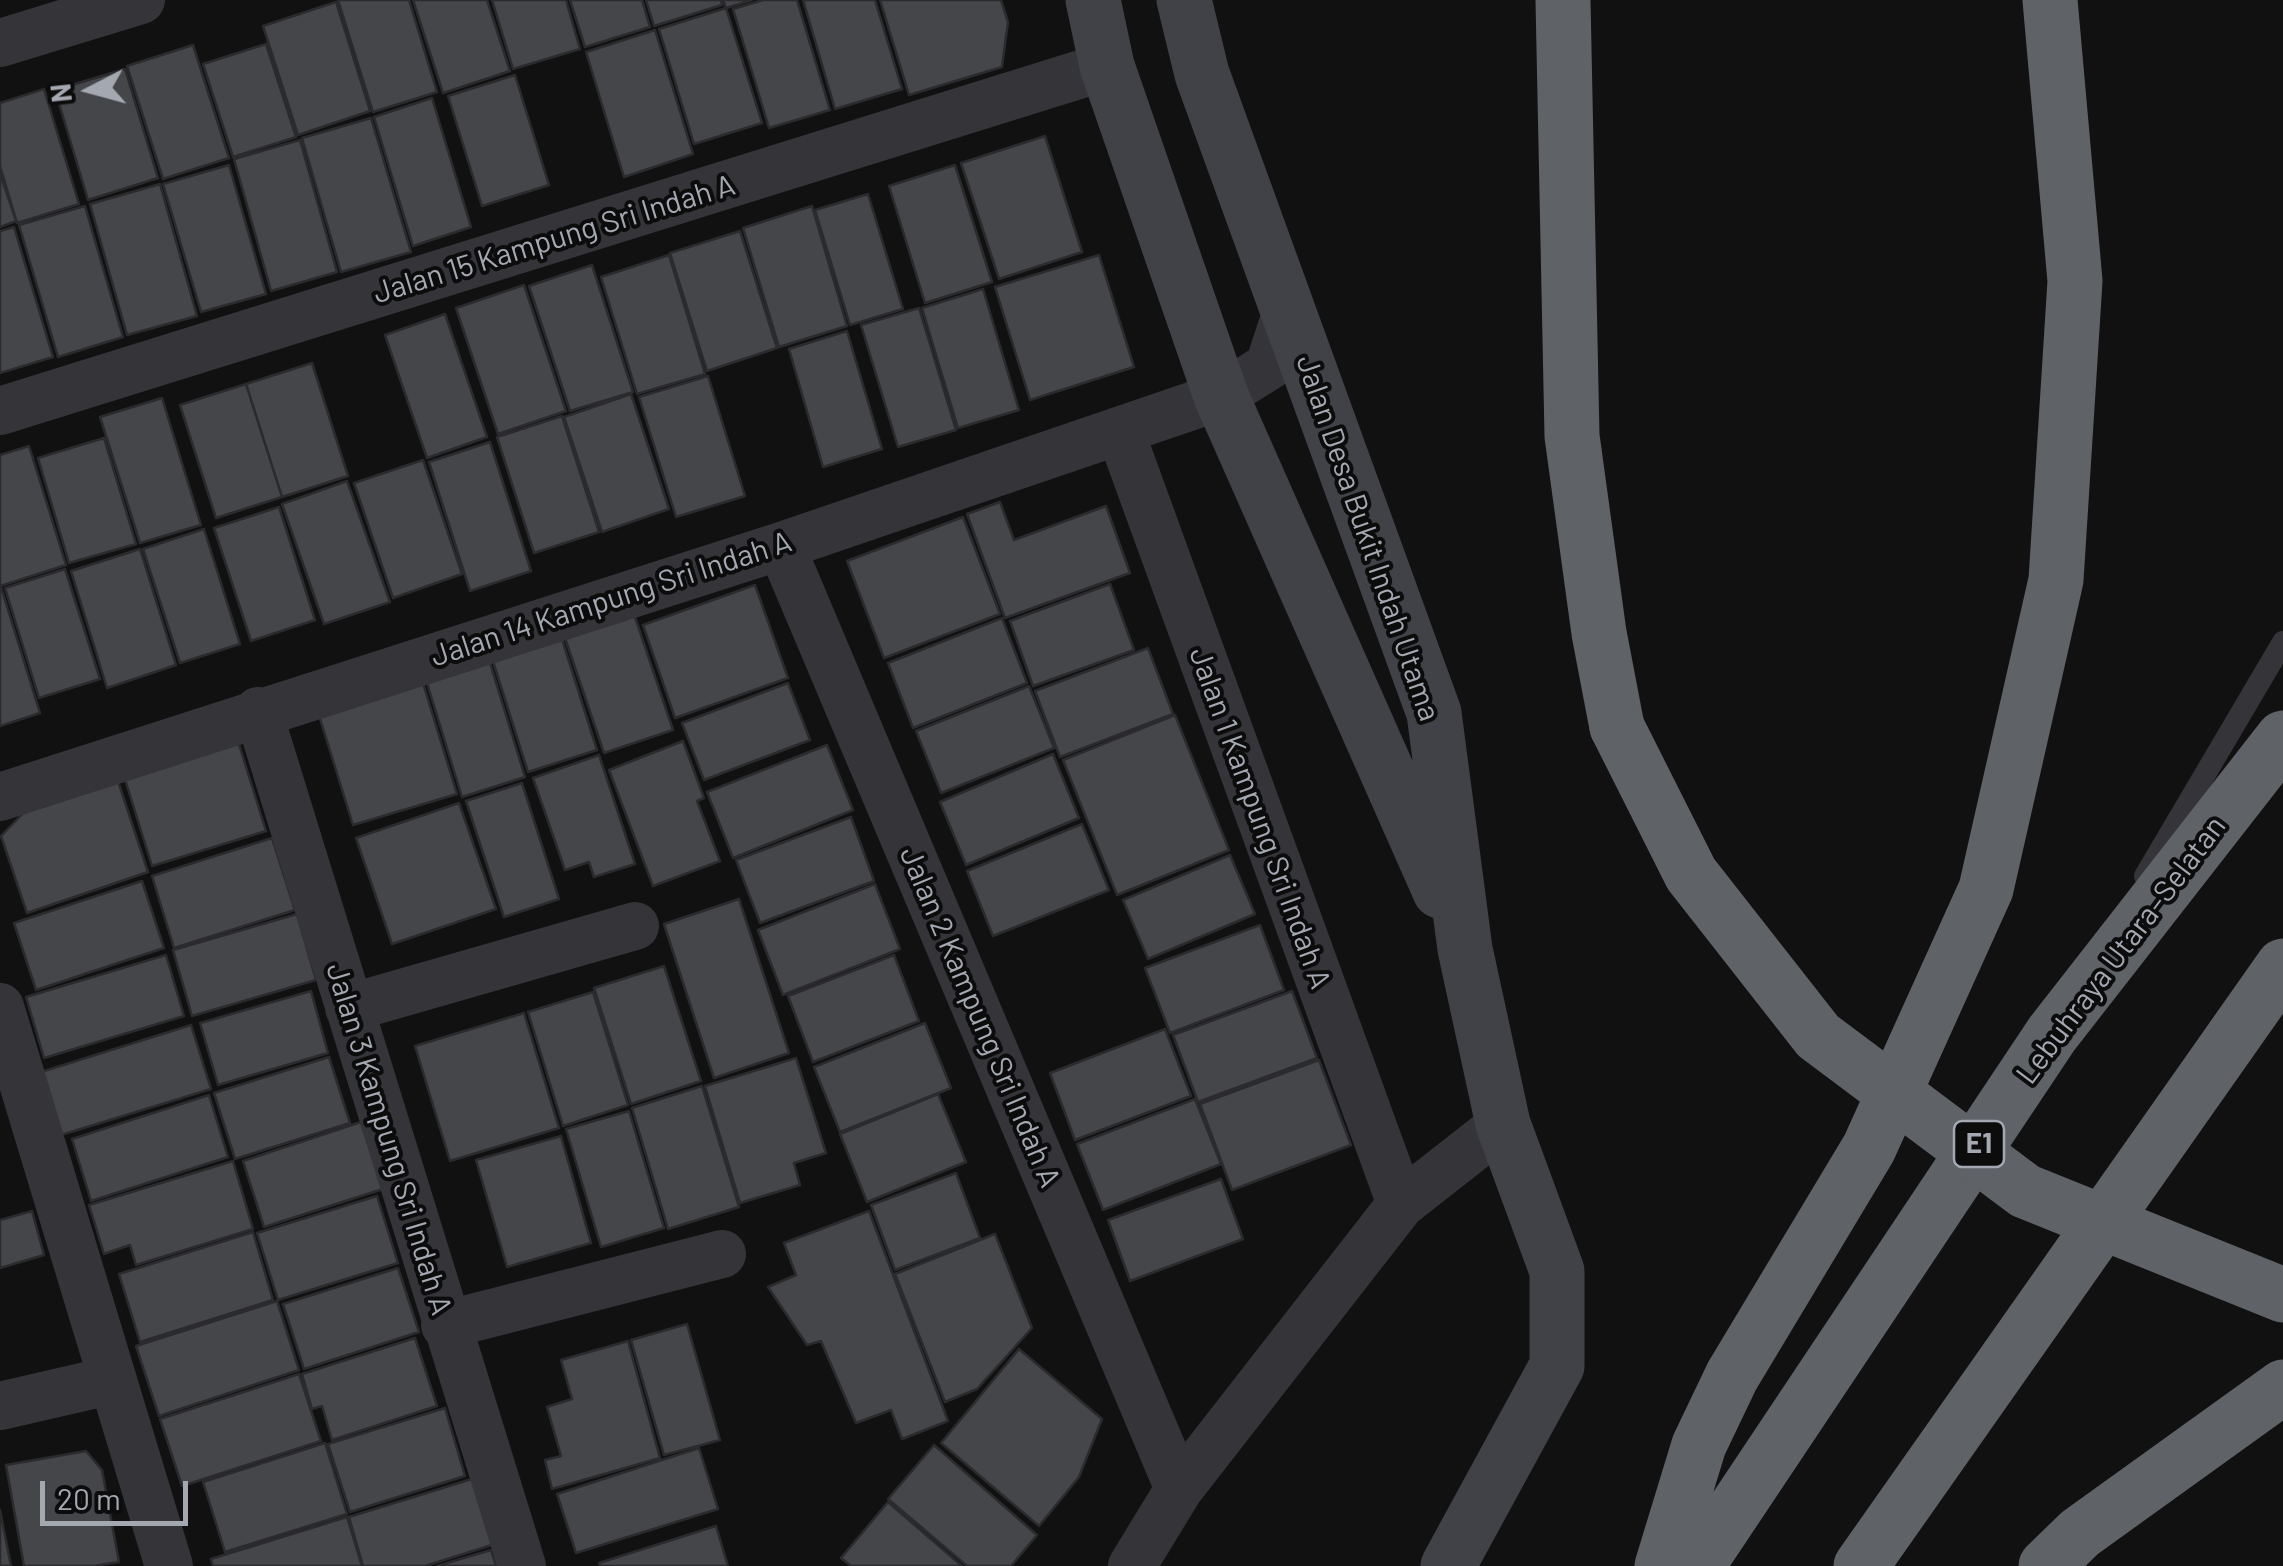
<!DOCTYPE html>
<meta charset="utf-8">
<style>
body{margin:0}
#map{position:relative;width:2283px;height:1566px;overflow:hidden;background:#111112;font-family:Barlow,sans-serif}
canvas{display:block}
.north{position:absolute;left:40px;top:40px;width:100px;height:100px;-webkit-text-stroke:8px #0c0c0d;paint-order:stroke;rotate:264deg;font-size:28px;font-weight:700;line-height:40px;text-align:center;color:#a4a8b1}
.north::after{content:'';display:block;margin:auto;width:35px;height:45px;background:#a4a8b1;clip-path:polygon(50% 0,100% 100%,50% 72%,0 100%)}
.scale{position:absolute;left:40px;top:1481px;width:148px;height:45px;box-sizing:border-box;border:5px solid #a4a8b1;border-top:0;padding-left:12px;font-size:30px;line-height:35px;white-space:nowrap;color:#a4a8b1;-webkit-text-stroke:8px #0c0c0d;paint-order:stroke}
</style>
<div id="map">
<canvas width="2283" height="1566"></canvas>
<div class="north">N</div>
<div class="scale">20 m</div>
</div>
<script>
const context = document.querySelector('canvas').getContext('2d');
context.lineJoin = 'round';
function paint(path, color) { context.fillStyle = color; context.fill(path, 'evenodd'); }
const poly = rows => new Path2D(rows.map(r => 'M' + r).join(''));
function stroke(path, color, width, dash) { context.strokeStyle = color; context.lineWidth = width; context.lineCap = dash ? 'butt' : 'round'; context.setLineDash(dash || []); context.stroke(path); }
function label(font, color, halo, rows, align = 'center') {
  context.font = font + ' Barlow,sans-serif'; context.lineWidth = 8; context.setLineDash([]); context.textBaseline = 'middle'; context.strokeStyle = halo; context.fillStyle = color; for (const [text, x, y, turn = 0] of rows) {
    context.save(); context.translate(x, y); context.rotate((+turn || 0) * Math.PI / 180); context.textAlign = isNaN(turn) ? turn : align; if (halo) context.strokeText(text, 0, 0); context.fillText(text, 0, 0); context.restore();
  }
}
const building = poly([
 [338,0,409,0,437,92,373,112,338,0],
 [413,0,487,0,510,71,443,93,413,0],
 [492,0,566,0,580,49,513,69,492,0],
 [570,0,642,0,650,27,585,47,570,0],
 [646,0,721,0,722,5,654,26,646,0],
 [723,0,752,0,726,8,723,0],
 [763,0,797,0,830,110,769,128,733,9,763,0],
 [803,0,875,0,902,89,835,109,803,0],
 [880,0,1001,0,1008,22,1002,67,909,95,880,0],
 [336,2,370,111,298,135,263,26,336,2],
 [726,8,762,123,694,144,659,29,726,8],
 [655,30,693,154,624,177,586,52,655,30],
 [266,44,296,137,233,157,203,64,266,44],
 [193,45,229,158,163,179,127,66,193,45],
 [125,69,158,178,88,200,55,90,125,69],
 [515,75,549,185,482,206,448,96,515,75],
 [44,89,79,204,17,223,0,166,0,103,44,89],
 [432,98,471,227,413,246,374,117,432,98],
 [371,118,411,252,341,272,302,138,371,118],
 [1045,136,1082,252,999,279,961,163,1045,136],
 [300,140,337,272,271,291,234,159,300,140],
 [229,165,266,294,201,312,163,184,229,165],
 [955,165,992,282,925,303,889,186,955,165],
 [0,173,16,221,0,227,0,173],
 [160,184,197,316,127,335,90,204,160,184],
 [868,194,903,309,850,325,815,210,868,194],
 [85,206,123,337,58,357,19,225,85,206],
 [812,206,847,326,779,347,743,228,812,206],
 [14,227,53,357,0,373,0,231,14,227],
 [740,231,777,348,707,371,670,253,740,231],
 [669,255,705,374,637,394,601,277,669,255],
 [1099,255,1134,367,1030,400,995,287,1099,255],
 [592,265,633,392,570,411,529,286,592,265],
 [524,285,566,411,498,434,456,308,524,285],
 [983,289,1019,410,958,428,922,308,983,289],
 [919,308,956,430,898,447,861,325,919,308],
 [445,314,487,437,427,458,385,335,445,314],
 [847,331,882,449,823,467,789,349,847,331],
 [312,363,348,476,282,497,246,384,312,363],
 [708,376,745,496,676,517,639,397,708,376],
 [246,384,282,497,216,518,180,405,246,384],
 [631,394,669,509,602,532,564,417,631,394],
 [162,398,201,525,140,543,100,417,162,398],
 [562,416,599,532,534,553,497,437,562,416],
 [104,438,136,544,69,563,38,458,104,438],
 [490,442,531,571,470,591,429,462,490,442],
 [29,446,66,565,0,586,0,455,29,446],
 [423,460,462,574,393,598,354,483,423,460],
 [347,481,390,602,324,624,282,504,347,481],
 [1000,502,1014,540,1106,506,1130,573,1005,618,967,514,1000,502],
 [279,507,315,620,251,641,214,528,279,507],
 [963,517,1000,614,884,658,847,561,963,517],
 [204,529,240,644,180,663,143,549,204,529],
 [140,549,176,665,107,688,71,571,140,549],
 [65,569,100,679,39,698,5,588,65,569],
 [1110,584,1134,650,1033,686,1010,621,1110,584],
 [755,585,788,678,675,718,643,625,755,585],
 [1,587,40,713,0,726,0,587,1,587],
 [634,614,673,730,604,753,565,638,634,614],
 [1002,618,1027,683,913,728,888,663,1002,618],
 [561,636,597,750,528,772,492,658,561,636],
 [1148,648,1173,714,1060,757,1035,691,1148,648],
 [490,663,525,777,462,797,427,683,490,663],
 [422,680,457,794,353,825,318,712,422,680],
 [788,683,810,740,704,780,682,723,788,683],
 [1029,686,1054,748,941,793,916,731,1029,686],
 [1175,715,1229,850,1117,895,1063,760,1175,715],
 [237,738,266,831,152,866,123,773,237,738],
 [683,741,704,798,697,801,720,861,653,886,609,770,683,741],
 [827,745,853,810,733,858,707,792,827,745],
 [1053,754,1079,818,966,865,940,802,1053,754],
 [599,755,635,864,594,877,589,862,565,870,533,778,599,755],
 [117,778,148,872,27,913,1,836,30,806,117,778],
 [522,783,559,899,504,917,466,801,522,783],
 [459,803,496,909,392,944,356,838,459,803],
 [851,817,874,881,760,923,736,860,851,817],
 [1082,824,1109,890,993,936,967,871,1082,824],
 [272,838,295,910,174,948,152,876,272,838],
 [1230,855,1255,914,1148,959,1123,900,1230,855],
 [142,881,164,948,36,990,14,923,142,881],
 [875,884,900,949,783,995,758,930,875,884],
 [739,899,789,1053,714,1078,664,924,739,899],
 [297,914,316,980,192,1016,173,950,297,914],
 [1260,925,1284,990,1170,1033,1145,968,1260,925],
 [166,955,184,1016,44,1058,26,997,166,955],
 [894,955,919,1021,813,1062,788,996,894,955],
 [664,966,701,1081,631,1104,594,988,664,966],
 [311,991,328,1053,218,1085,200,1023,311,991],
 [1292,991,1317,1058,1198,1102,1173,1035,1292,991],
 [593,992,628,1105,563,1126,528,1012,593,992],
 [524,1013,559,1128,450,1161,415,1046,524,1013],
 [925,1023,951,1088,840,1132,814,1067,925,1023],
 [191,1025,211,1089,61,1135,41,1072,191,1025],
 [1165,1029,1191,1096,1075,1140,1050,1073,1165,1029],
 [329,1057,350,1123,235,1159,214,1093,329,1057],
 [796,1058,826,1153,794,1163,800,1185,740,1203,705,1086,796,1058],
 [1319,1060,1351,1145,1232,1190,1200,1104,1319,1060],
 [702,1086,739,1207,668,1229,632,1108,702,1086],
 [938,1094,966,1162,867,1202,840,1134,938,1094],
 [209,1095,228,1157,91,1201,72,1139,209,1095],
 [1195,1099,1221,1164,1103,1210,1077,1144,1195,1099],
 [629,1111,664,1228,601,1247,566,1129,629,1111],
 [361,1122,383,1189,264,1227,243,1161,361,1122],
 [561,1136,591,1243,507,1267,476,1160,561,1136],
 [233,1161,253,1229,136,1265,130,1245,104,1254,89,1205,233,1161],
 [956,1173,980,1238,895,1270,871,1205,956,1173],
 [1221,1179,1243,1239,1130,1281,1108,1220,1221,1179],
 [377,1196,398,1263,278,1300,257,1233,377,1196],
 [32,1211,44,1255,0,1268,0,1220,32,1211],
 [869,1211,948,1421,902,1439,891,1410,856,1423,821,1341,807,1345,768,1287,796,1275,784,1243,869,1211],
 [253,1232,273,1300,140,1342,119,1274,253,1232],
 [995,1234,1032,1328,977,1389,945,1402,895,1274,995,1234],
 [398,1268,419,1332,304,1369,283,1304,398,1268],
 [277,1301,299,1370,159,1416,136,1346,277,1301],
 [687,1324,720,1440,664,1455,631,1340,687,1324],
 [415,1338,437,1406,332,1440,322,1406,312,1409,302,1374,415,1338],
 [628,1341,660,1458,552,1489,545,1460,561,1456,547,1407,572,1399,561,1360,628,1341],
 [1019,1349,1102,1419,1079,1477,1039,1526,941,1443,1019,1349],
 [299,1374,321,1441,182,1486,160,1419,299,1374],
 [445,1408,465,1476,350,1512,328,1444,445,1408],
 [325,1443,347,1514,225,1552,203,1482,325,1443],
 [934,1445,1037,1535,1011,1566,967,1566,888,1499,934,1445],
 [699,1448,718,1509,576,1553,557,1494,699,1448],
 [86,1451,102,1470,119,1562,94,1566,24,1566,6,1465,86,1451],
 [475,1478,495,1544,425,1566,363,1566,349,1517,475,1478],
 [888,1502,962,1566,851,1566,841,1558,888,1502],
 [0,1510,11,1566,0,1566,0,1510],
 [347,1517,362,1566,213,1566,211,1559,347,1517],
 [716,1526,728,1566,600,1566,599,1563,716,1526],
 [491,1550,496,1566,437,1566,491,1550]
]);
paint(building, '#45464a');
stroke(building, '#2b2b2e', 2.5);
stroke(poly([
 [2145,876,2283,642]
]), '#353539', 22);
stroke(poly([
 [0,43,141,0],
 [0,411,1107,66],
 [1120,431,1401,1204],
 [781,546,1179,1489],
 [258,711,522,1566],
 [0,797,781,546,1221,396,1269,366,1288,308],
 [0,1007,169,1566],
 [349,1008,635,926],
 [445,1325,722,1254],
 [0,1406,113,1380],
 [1132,1566,1179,1489,1401,1204,1503,1124]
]), '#353539', 48);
stroke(poly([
 [1093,0,1107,66,1221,396,1440,891],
 [1184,0,1202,74,1434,713,1465,949,1503,1124,1557,1271,1557,1366,1448,1566]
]), '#414247', 55);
stroke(poly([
 [1563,0,1572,436,1599,633,1617,727],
 [1662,1566,1699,1445,1732,1376,1869,1148,1986,889,2056,580,2075,281,2050,0],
 [1697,1566,2052,1034,2283,738],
 [1861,1566,2283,966],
 [2046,1566,2080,1533,2283,1387]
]), '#5f6267', 55);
stroke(poly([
 [1617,727,1691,874,1818,1036,2025,1191,2283,1295]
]), '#5f6267', 55);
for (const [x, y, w] of [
 [1979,1144,50]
]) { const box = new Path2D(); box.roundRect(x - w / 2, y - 23, w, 46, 8); context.fillStyle = '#0c0c0d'; context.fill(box); stroke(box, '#a4a8b1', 2.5); }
label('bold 28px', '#a4a8b1', null, [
 ["E1",1979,1144]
]);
label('30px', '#a4a8b1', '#0c0c0d', [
 ["Jalan 15 Kampung Sri Indah A",554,239,-17],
 ["Jalan Desa Bukit Indah Utama",1368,538,71],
 ["Jalan 14 Kampung Sri Indah A",611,599,-18],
 ["Jalan 1 Kampung Sri Indah A",1260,818,70],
 ["Lebuhraya Utara–Selatan",2121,950,-53],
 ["Jalan 2 Kampung Sri Indah A",980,1017,67],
 ["Jalan 3 Kampung Sri Indah A",389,1139,73]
]);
</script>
